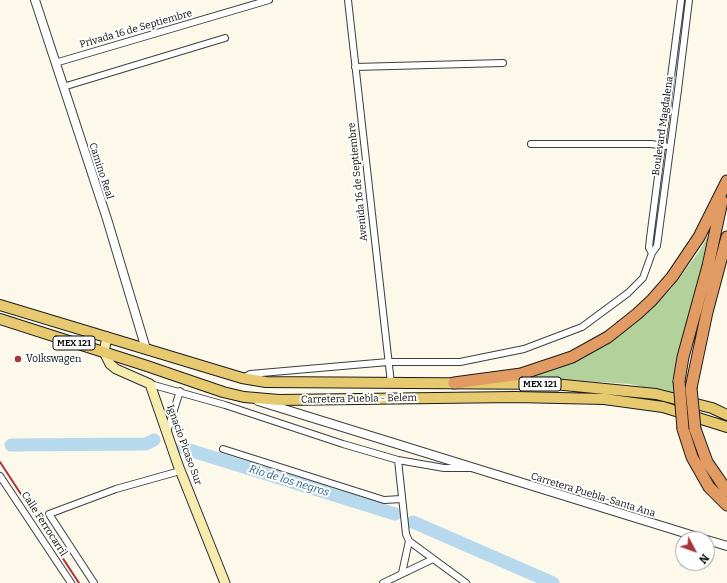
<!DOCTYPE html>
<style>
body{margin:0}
#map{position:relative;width:727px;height:583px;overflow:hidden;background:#fcf9eb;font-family:Bitter,serif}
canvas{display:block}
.north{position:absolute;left:675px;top:531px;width:40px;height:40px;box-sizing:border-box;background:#fff;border:1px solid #9d9d9d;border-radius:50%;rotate:131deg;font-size:11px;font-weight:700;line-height:16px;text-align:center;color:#0b0b0b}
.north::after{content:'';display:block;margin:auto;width:14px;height:18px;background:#a9353b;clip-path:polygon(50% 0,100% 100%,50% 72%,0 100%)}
</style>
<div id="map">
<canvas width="727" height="583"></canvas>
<div class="north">N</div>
</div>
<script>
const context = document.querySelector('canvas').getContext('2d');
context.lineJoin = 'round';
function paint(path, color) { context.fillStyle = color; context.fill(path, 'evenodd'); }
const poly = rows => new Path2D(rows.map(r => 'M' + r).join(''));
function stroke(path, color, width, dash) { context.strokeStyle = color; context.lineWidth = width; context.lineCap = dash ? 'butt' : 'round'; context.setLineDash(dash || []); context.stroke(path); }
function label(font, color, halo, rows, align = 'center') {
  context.font = font + ' Bitter,serif'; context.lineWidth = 4; context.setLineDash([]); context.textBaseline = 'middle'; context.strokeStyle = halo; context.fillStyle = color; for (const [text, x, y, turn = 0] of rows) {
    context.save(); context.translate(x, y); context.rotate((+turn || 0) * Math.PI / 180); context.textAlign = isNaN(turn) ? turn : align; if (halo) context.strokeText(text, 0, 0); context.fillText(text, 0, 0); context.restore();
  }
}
paint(poly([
 [715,222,679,352,674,375,674,394,630,384,521,377,641,317,670,290,683,273,700,250]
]), '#b3d19b');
stroke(poly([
 [11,445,146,444,154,440],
 [183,448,395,514],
 [413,522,553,583]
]), '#b6d9ee', 13);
const minor = poly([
 [348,0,391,383],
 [55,63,269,0],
 [355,67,503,63],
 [63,87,225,38],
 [531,144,651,144,665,146],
 [652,253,657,246,678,90,689,0],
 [243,378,250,374,388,362,460,362,524,349,582,327,628,293,643,278,652,253,649,248,650,238,681,0],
 [150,384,225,405,343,444,398,460,444,468,469,468],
 [167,432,180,391],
 [223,449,384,500,402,499],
 [398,460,406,534,409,541,466,583],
 [0,476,71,583],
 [402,573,409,541],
 [94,583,49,514,116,489,180,471],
 [383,583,433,559]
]);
const tertiary = poly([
 [35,0,107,219,146,349],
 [258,401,704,539],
 [707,540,727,546]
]);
const secondary = poly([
 [107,337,104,352,110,364,116,369,150,384,178,465,225,583]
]);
const primary = poly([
 [0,305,242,378,266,382,554,384,656,394,712,408,727,415],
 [0,319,147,366,223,392,244,397,279,400,515,397,604,399,663,407,727,427]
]);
const motorway = poly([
 [679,381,683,357,708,266,722,201],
 [454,383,521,374,572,357,608,337,637,314,652,300,672,277,699,237,727,181],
 [691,388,707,312,727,237],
 [683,429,692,457,709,487,727,505],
 [695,429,707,462,727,491]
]);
stroke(minor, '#3e3e3e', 8);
stroke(tertiary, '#3e3e3e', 10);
stroke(secondary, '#2d2d2d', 11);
stroke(primary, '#1c1c1c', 12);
stroke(motorway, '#1c1c1c', 13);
stroke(minor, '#fff', 6);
stroke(tertiary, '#fff', 8);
stroke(secondary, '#f5ecae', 9);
stroke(primary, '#e7c970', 10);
stroke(motorway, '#e29c63', 11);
stroke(poly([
 [0,462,79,583]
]), '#a9353b', 2);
const motorwayBridge = poly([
 [679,381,683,429],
 [691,388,695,429]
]);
stroke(motorwayBridge, '#1c1c1c', 13, []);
stroke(motorwayBridge, '#e29c63', 11);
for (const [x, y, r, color] of [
 [18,359,4,"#a9353b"]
]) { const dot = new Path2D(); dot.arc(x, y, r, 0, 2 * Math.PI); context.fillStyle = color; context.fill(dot); stroke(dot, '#fff', 1.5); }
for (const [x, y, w] of [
 [74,343,42],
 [540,384,42]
]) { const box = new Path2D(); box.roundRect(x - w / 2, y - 7, w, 14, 3); context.fillStyle = '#fff'; context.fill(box); stroke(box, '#0b0b0b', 1); }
label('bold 9px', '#0b0b0b', null, [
 ["MEX 121",74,343],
 ["MEX 121",540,384]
]);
label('10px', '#0b0b0b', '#fff', [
 ["Privada 16 de Septiembre",136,29,-16],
 ["Boulevard Magdalena",663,126,-82],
 ["Camino Real",101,171,72],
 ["Avenida 16 de Septiembre",358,182,-96],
 ["Carretera Puebla - Belem",359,399,-1],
 ["Ignacio Picaso Sur",184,445,70],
 ["Carretera Puebla-Santa Ana",593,495,17],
 ["Calle Ferrocarril",44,524,57]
]);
label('10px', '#0b0b0b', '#fff', [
 ["Volkswagen",26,359]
], 'left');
label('italic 11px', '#245f8c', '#fff', [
 ["Rio de los negros",289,481,17]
]);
</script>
